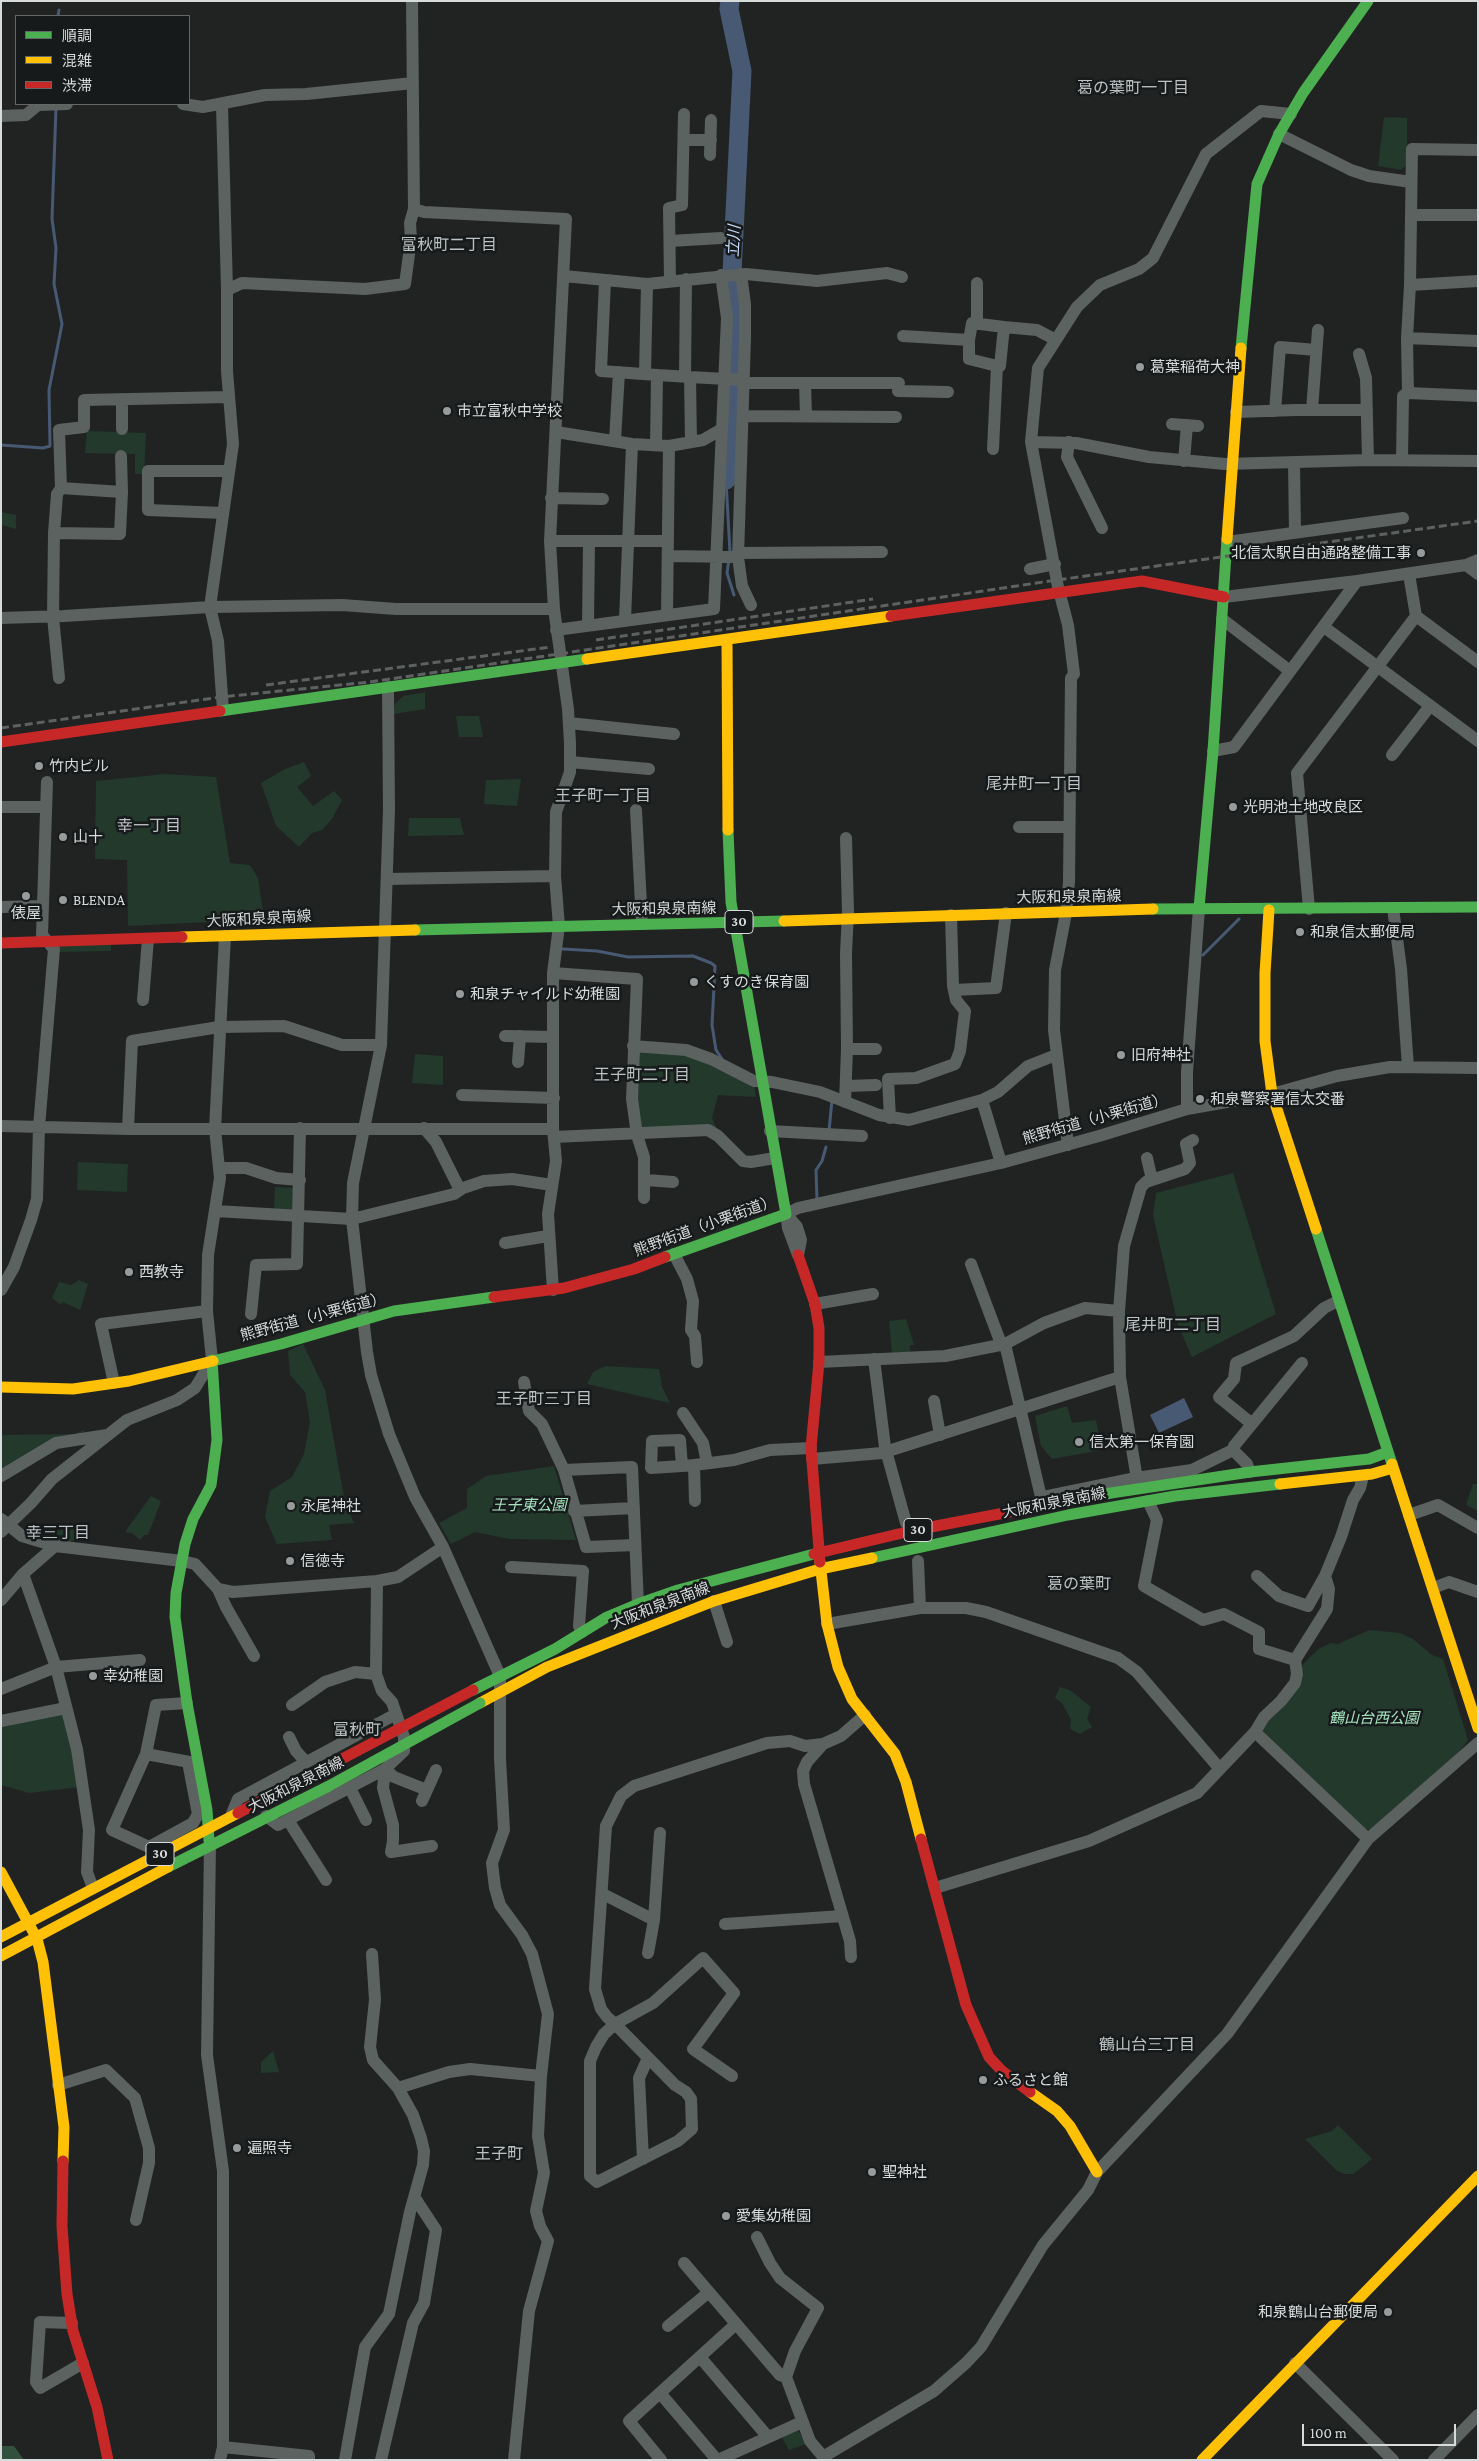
<!DOCTYPE html>
<meta charset="utf-8">
<style>
body{margin:0}
#map{position:relative;width:1479px;height:2461px;overflow:hidden;background:#212323;font-family:"Crimson Pro","Noto Sans JP",serif}
canvas{display:block}
.frame{position:absolute;inset:0;border:2px solid #d8dbdb;pointer-events:none}
.legend{position:absolute;left:15px;top:15px;width:175px;height:90px;box-sizing:border-box;background:#171a1b;border:1px solid #646768;margin:0;padding:6px 9px;list-style:none;font-size:15px;color:#d8dbdb}
.legend li{display:flex;align-items:center;gap:10px;height:25px}
.legend b{width:25px;border:1px solid #646768}
.scale{position:absolute;left:1302px;top:2424px;width:154px;height:22px;box-sizing:border-box;border:2px solid #d8dbdb;border-top:0;padding-left:6px;font-size:15px;line-height:18px;white-space:nowrap;color:#d8dbdb;-webkit-text-stroke:4px #171a1b;paint-order:stroke}
</style>
<div id="map">
<canvas width="1479" height="2461"></canvas>
<div class="frame"></div>
<ul class="legend">
<li><b style="height:6px;background:#4caf50"></b>順調</li>
<li><b style="height:6px;background:#ffc107"></b>混雑</li>
<li><b style="height:6px;background:#c62828"></b>渋滞</li>
</ul>
<div class="scale">100 m</div>
</div>
<script>
const context = document.querySelector('canvas').getContext('2d');
context.lineJoin = 'round';
function paint(path, color) { context.fillStyle = color; context.fill(path, 'evenodd'); }
const poly = rows => new Path2D(rows.map(r => 'M' + r).join(''));
function stroke(path, color, width, dash) { context.strokeStyle = color; context.lineWidth = width; context.lineCap = dash ? 'butt' : 'round'; context.setLineDash(dash || []); context.stroke(path); }
function label(font, color, halo, rows, align = 'center') {
  context.font = font + ' "Crimson Pro","Noto Sans JP",serif'; context.lineWidth = 5; context.setLineDash([]); context.textBaseline = 'middle'; context.strokeStyle = halo; context.fillStyle = color; for (const [text, x, y, turn = 0] of rows) {
    context.save(); context.translate(x, y); context.rotate((+turn || 0) * Math.PI / 180); context.textAlign = isNaN(turn) ? turn : align; if (halo) context.strokeText(text, 0, 0); context.fillText(text, 0, 0); context.restore();
  }
}
paint(poly([
 [1384,117,1407,118,1407,164,1401,170,1378,166],
 [87,431,146,433,144,474,135,474,135,454,85,453],
 [1,512,16,515,16,529,1,525],
 [425,692,425,709,394,714,395,704,403,696],
 [456,716,479,716,483,737,459,737],
 [304,762,311,776,297,787,313,806,334,791,342,800,332,819,322,830,312,833,299,847,276,826,261,783,285,769],
 [165,774,216,777,230,863,250,865,258,878,264,919,128,926,127,860,95,859,96,781],
 [521,779,517,806,484,804,486,780],
 [409,818,460,818,464,835,408,836],
 [111,942,111,951,56,952,56,943],
 [640,1048,686,1054,754,1085,756,1097,718,1095,712,1118,719,1133,642,1130,636,1112],
 [415,1054,443,1056,443,1085,412,1083],
 [78,1162,128,1164,127,1192,77,1190],
 [1233,1173,1276,1314,1192,1357,1178,1325,1153,1215,1156,1193],
 [275,1187,295,1188,294,1211,274,1210],
 [79,1280,88,1284,80,1310,63,1302,61,1305,52,1298,59,1282,71,1285],
 [906,1319,914,1345,910,1345,910,1352,892,1353,889,1321],
 [303,1344,325,1390,345,1503,354,1523,329,1525,332,1540,277,1544,265,1517,270,1491,292,1477,304,1454,310,1422,305,1392,290,1375,288,1351],
 [606,1366,659,1369,662,1387,670,1403,587,1384,593,1372],
 [1067,1406,1072,1423,1096,1420,1102,1450,1052,1459,1041,1446,1035,1416],
 [84,1430,85,1437,1,1473,1,1435,75,1434],
 [554,1466,576,1540,509,1539,475,1532,451,1544,439,1523,467,1508,467,1489,486,1476],
 [1473,1484,1478,1484,1478,1511,1466,1505],
 [151,1496,161,1501,148,1535,144,1535,140,1540,132,1533,125,1532],
 [84,1528,74,1540,68,1543,43,1540,51,1531],
 [1369,1630,1400,1633,1413,1639,1432,1655,1443,1659,1468,1740,1459,1752,1371,1830,1365,1829,1259,1729,1296,1686,1304,1672,1300,1668,1311,1656,1320,1648,1331,1643,1338,1644],
 [1060,1687,1070,1690,1091,1707,1087,1719,1092,1727,1080,1734,1070,1729,1071,1720,1062,1703,1055,1698],
 [59,1712,64,1715,80,1787,29,1793,1,1785,1,1726],
 [273,2051,279,2072,261,2073,261,2062],
 [1338,2125,1372,2159,1353,2174,1345,2174,1337,2171,1305,2139,1332,2131],
 [797,2428,806,2444,789,2450,781,2436]
]), '#22392c');
paint(poly([
 [1,2446,14,2446,24,2460,1,2460]
]), '#31503e');
paint(poly([
 [1184,1398,1193,1417,1159,1433,1150,1415]
]), '#485974');
stroke(poly([
 [58,16,59,10],
 [1,445,43,448,50,446,49,390,62,324,54,284,56,248,52,219,56,108],
 [726,480,730,553],
 [729,559,727,573,734,595],
 [563,949,597,951,628,957,693,956,711,963,715,966,712,1025,716,1050,722,1059],
 [1203,955,1239,919],
 [829,1131,832,1100],
 [817,1200,816,1170,822,1161,826,1147]
]), '#485974', 3);
stroke(poly([
 [726,480,733,417,736,302,732,273,742,71,729,9,730,1]
]), '#485974', 19);
stroke(poly([
 [412,1,414,209,424,212,566,219,550,541,554,609,568,709,570,743,570,772,556,812,555,876,559,926,553,973,553,1129,556,1161,548,1214,553,1290],
 [183,104,203,107,265,95,306,94,413,83],
 [222,105,227,290,227,371,233,444,210,607,218,641,223,710],
 [1,116,26,115,38,105,67,104],
 [1279,134,1351,170,1369,176,1411,182],
 [684,140,711,140],
 [1478,150,1412,149,1410,285,1478,281],
 [710,155,711,120],
 [1411,215,1478,215],
 [670,241,721,238],
 [564,276,647,284,746,274,817,281,887,273,902,277],
 [605,281,601,371,657,375],
 [670,281,669,208,682,205,684,114],
 [977,283,977,324],
 [227,290,242,283,365,289,405,284,411,240,410,223,414,209],
 [1004,327,1037,330,1056,340],
 [903,336,969,340,969,359,997,366,993,449],
 [1407,338,1410,285],
 [969,340,972,323,1004,327,1000,366,997,366],
 [1478,341,1407,338,1408,393,1478,396],
 [1359,354,1366,378,1368,460],
 [645,374,647,284],
 [685,377,686,279],
 [744,383,899,383],
 [805,383,806,416],
 [898,391,948,392],
 [1312,410,1318,330],
 [1275,411,1280,347,1316,350],
 [1236,412,1296,410,1367,410],
 [744,416,896,417],
 [1172,424,1198,426],
 [122,429,122,399],
 [556,432,632,444,669,446,703,440,722,429,727,318,721,275],
 [615,441,619,372],
 [691,442,690,377,744,380],
 [1031,442,1076,443,1149,457,1225,464,1368,460,1478,461],
 [1069,442,1067,457,1102,528],
 [656,445,657,375,690,377],
 [121,456,122,492],
 [1402,459,1403,396,1408,393],
 [1184,461,1187,425],
 [1294,463,1295,533],
 [551,498,603,499],
 [223,513,148,510,148,471,229,471],
 [54,533,120,534,122,492,61,488],
 [550,541,668,541],
 [1227,542,1403,518],
 [738,553,882,552],
 [668,556,738,557,745,338,745,304,741,274],
 [738,557,742,586,751,605],
 [1466,565,1478,574],
 [1030,569,1055,564],
 [1409,574,1416,616,1478,662],
 [1224,597,1357,581,1466,565,1478,560],
 [667,614,669,446],
 [1,618,64,616,210,607,342,605,396,609,554,609],
 [1222,619,1290,671],
 [625,620,632,444],
 [588,625,589,542],
 [1324,627,1478,741],
 [556,630,714,609,722,429],
 [59,678,53,617,54,533,57,494,61,488,59,430,84,427,84,400,228,397],
 [388,687,389,810,381,1045,353,1183,352,1219,367,1352,371,1375,389,1434,415,1497,443,1547,500,1676,500,1759,504,1830,492,1863,495,1888,500,1905,522,1935,532,1954,548,2014,541,2076,538,2136,544,2173,536,2211,540,2226,548,2241,529,2311,514,2460],
 [569,723,674,734],
 [1213,751,1234,747,1357,581],
 [1392,755,1430,706],
 [570,762,649,769],
 [1,807,46,807],
 [636,810,642,923],
 [1019,827,1069,827],
 [387,879,555,876],
 [1,907,42,906],
 [1393,908,1401,969,1408,1067],
 [1309,909,1297,773,1416,616],
 [553,973,637,979,632,1099,637,1135,644,1157,644,1198],
 [954,990,996,988,1006,913],
 [143,1000,148,939],
 [505,1036,553,1037],
 [633,1046,686,1050,711,1059,754,1081,772,1082,820,1092,879,1115,909,1120,982,1100,998,1092,1028,1066,1056,1055],
 [847,1049,876,1049],
 [518,1062,520,1036],
 [847,1086,876,1085],
 [462,1095,554,1098],
 [982,1100,1001,1163],
 [845,1102,847,1049,846,953,848,912,846,838],
 [1187,1109,1187,1072,1199,908],
 [890,1118,888,1079,916,1078,955,1064,960,1051,965,1011,956,1000,953,986,951,915],
 [1,1126,128,1129,553,1129],
 [424,1128,436,1142,460,1190],
 [128,1129,132,1041,219,1027,284,1026,342,1045,381,1045],
 [770,1131,862,1136],
 [554,1137,708,1130,718,1136,743,1161,751,1162,775,1158],
 [1068,1145,1054,1030,1055,970,1066,913,1069,882,1071,678,1074,674,1068,625,1058,587,1031,442,1038,368,1077,307,1100,285,1139,269,1153,258,1206,154,1261,111,1291,114],
 [1147,1158,1152,1180],
 [219,1168,246,1168,276,1178,300,1180],
 [646,1180,673,1182],
 [216,1211,352,1219,454,1194,463,1188,484,1181,512,1179,552,1185],
 [786,1214,798,1208,1001,1163,1099,1136,1187,1109,1272,1094,1337,1076,1390,1067,1478,1068],
 [786,1214,797,1227,801,1240,798,1255],
 [786,1214,788,1228,798,1255],
 [505,1243,548,1236],
 [674,1254,687,1279,693,1301,691,1330,695,1336,697,1362],
 [971,1264,1000,1341,1005,1344,1041,1497],
 [1,1290,14,1267,31,1220,37,1199,39,1127,54,949,42,935,47,782],
 [815,1304,873,1294],
 [251,1314,256,1265,297,1264,300,1128],
 [874,1359,885,1447,906,1523],
 [819,1362,945,1356,1005,1344,1044,1323,1085,1308,1119,1311],
 [524,1382,529,1411,542,1424,564,1470,632,1467,638,1604],
 [114,1383,101,1324,207,1311],
 [934,1401,940,1435],
 [683,1413,703,1443,707,1463],
 [1252,1424,1219,1397,1234,1379,1236,1363,1294,1336,1324,1308,1338,1301],
 [1233,1450,1234,1446,1302,1363],
 [812,1459,882,1453,1120,1377],
 [694,1465,695,1501],
 [682,1466,680,1440,652,1441,651,1468,682,1466,694,1465,734,1460,770,1450,811,1448],
 [564,1470,586,1547,635,1545],
 [1,1476,56,1443,107,1435],
 [1138,1485,1120,1377,1119,1311,1124,1246,1141,1187,1146,1182,1185,1169,1190,1163,1186,1144,1193,1140],
 [1048,1496,1136,1478,1192,1470,1233,1450,1247,1464,1250,1472],
 [1148,1501,1157,1520,1144,1586,1203,1620,1224,1614,1259,1632,1259,1649,1295,1660],
 [574,1511,634,1508],
 [1409,1515,1438,1505,1478,1528],
 [1,1519,22,1536,55,1546,182,1561,195,1564,218,1589,233,1592,377,1581,398,1577,443,1547],
 [1,1532,31,1503,52,1479,127,1420,177,1400,195,1388,212,1360,207,1311,208,1255,220,1178,215,1129,225,936],
 [55,1546,23,1574,56,1667,77,1749,89,1830,87,1872,93,1888],
 [918,1561,920,1608],
 [511,1567,583,1571,579,1626,582,1632],
 [1257,1576,1279,1596,1308,1606,1325,1576],
 [1433,1588,1449,1582,1478,1592],
 [218,1589,226,1607,254,1656],
 [1,1600,23,1574],
 [714,1601,727,1642],
 [827,1624,920,1608,966,1608,986,1612,1118,1658,1137,1672,1220,1769],
 [1,1689,56,1667,140,1660],
 [187,1703,156,1705,146,1754,112,1830,149,1847,193,1823,198,1814,188,1762],
 [292,1705,325,1682,355,1672,376,1674],
 [1,1721,66,1708],
 [1255,1732,1368,1839],
 [289,1737,296,1751,306,1762],
 [823,1744,807,1762,803,1771,804,1784,850,1941,851,1957],
 [146,1754,195,1763],
 [385,1769,383,1788,393,1825,393,1841,391,1852,432,1846],
 [385,1769,394,1777,427,1790],
 [350,1788,366,1820],
 [422,1801,436,1770],
 [231,1816,238,1799,396,1714],
 [266,1816,278,1825,385,1769,404,1751,404,1737,392,1702,382,1691,376,1674,377,1581],
 [288,1820,326,1880],
 [210,1845,207,2055,223,2171,223,2447,220,2460],
 [935,1888,1089,1841,1197,1793,1255,1732,1264,1717,1281,1701,1295,1683,1297,1674,1295,1660,1327,1609,1329,1589,1325,1576,1341,1537,1353,1500,1360,1488,1363,1476],
 [603,1894,654,1920],
 [725,1924,842,1916],
 [648,1953,654,1920,660,1833],
 [372,1954,375,2000,370,2047,373,2060,398,2088],
 [732,2076,693,2049,734,1993,703,1958,653,2003,615,2024,604,2034,596,2047,590,2061,590,2176,597,2182,678,2141,692,2129,691,2099,686,2092,675,2085,615,2024,607,2017,601,2009,595,1989,606,1826,621,1796,634,1786,767,1743,790,1741,805,1746,823,1744,841,1736,865,1715],
 [58,2085,106,2070,135,2098,149,2148,149,2163,136,2220],
 [643,2159,639,2078,648,2058],
 [757,2237,770,2263,780,2278,818,2308,795,2351,786,2377,810,2441,826,2460],
 [684,2263,780,2375,786,2377],
 [72,2323,40,2322,36,2382,40,2388,83,2363],
 [668,2326,709,2292],
 [700,2357,768,2437],
 [1295,2363,1393,2460],
 [660,2393,717,2460],
 [223,2447,309,2456,309,2460],
 [823,2457,934,2391,966,2363,981,2347,1043,2245,1088,2190,1097,2172,1227,2034,1368,1839,1478,1743],
 [345,2460,365,2347,389,2314,410,2212,423,2165,424,2151,421,2138,413,2115,398,2088,449,2072,470,2069,541,2076],
 [381,2460,413,2323,424,2303,436,2230,415,2198],
 [661,2460,629,2421,736,2324],
 [718,2460,802,2422],
 [1434,2460,1478,2415]
]), '#5b6260', 12);
stroke(poly([
 [1241,348,1257,184,1279,134,1303,93,1368,1],
 [220,711,587,659],
 [1199,908,1213,751,1227,539],
 [1153,909,1478,907],
 [415,930,784,921],
 [1316,1229,1392,1464],
 [665,1257,786,1214,731,902,728,830],
 [213,1361,281,1344,394,1311,494,1297],
 [1041,1506,1111,1493,1250,1472,1369,1459,1388,1452],
 [872,1558,1068,1515,1175,1496,1280,1484],
 [473,1690,555,1649,607,1617,638,1604,678,1590,814,1554],
 [209,1841,207,1810,187,1703,175,1617,176,1593,185,1544,193,1519,211,1485,217,1440,212,1360],
 [168,1867,327,1787]
]), '#4caf50', 11);
stroke(poly([
 [1227,539,1241,348],
 [727,640,728,830],
 [587,659,891,616],
 [1269,910,1265,973,1265,1041,1272,1094,1316,1229],
 [784,921,1153,909],
 [182,937,415,930],
 [1,1387,73,1389,129,1381,213,1361],
 [1392,1464,1478,1728],
 [1280,1484,1372,1474,1393,1468],
 [820,1562,827,1624,838,1667,852,1699,895,1754,906,1782,921,1839],
 [480,1703,547,1667,714,1601,820,1569,872,1558],
 [1,1872,37,1939,43,1962,64,2127,63,2161],
 [1,1937,238,1813],
 [1,1956,168,1867],
 [1030,2092,1057,2111,1070,2126,1097,2172],
 [1202,2460,1478,2176]
]), '#ffc107', 11);
stroke(poly([
 [891,616,1142,581,1224,597],
 [1,742,220,711],
 [1,943,182,937],
 [798,1255,815,1304,819,1328,819,1362,811,1448,820,1562],
 [494,1297,564,1288,634,1269,665,1257],
 [814,1554,915,1530,1041,1506],
 [238,1813,319,1771],
 [921,1839,966,2005,989,2057,1002,2071,1030,2092],
 [63,2161,62,2226,67,2294,73,2331,97,2407,108,2460]
]), '#c62828', 11);
stroke(poly([
 [596,640,873,599],
 [266,685,551,647],
 [1,728,221,697,370,682,1057,580,1478,521]
]), '#5d6160', 3, [8, 4]);
stroke(poly([
 [327,1787,480,1703]
]), '#4caf50', 11);
stroke(poly([
 [319,1771,473,1690]
]), '#c62828', 11);
for (const [x, y, r, color] of [
 [1140,367,5,"#989b9b"],
 [447,411,5,"#989b9b"],
 [1421,553,5,"#989b9b"],
 [39,766,5,"#989b9b"],
 [1233,807,5,"#989b9b"],
 [63,837,5,"#989b9b"],
 [26,896,5,"#989b9b"],
 [63,900,5,"#989b9b"],
 [1300,932,5,"#989b9b"],
 [694,982,5,"#989b9b"],
 [460,994,5,"#989b9b"],
 [1121,1055,5,"#989b9b"],
 [1200,1099,5,"#989b9b"],
 [129,1272,5,"#989b9b"],
 [1079,1442,5,"#989b9b"],
 [291,1506,5,"#989b9b"],
 [290,1561,5,"#989b9b"],
 [93,1676,5,"#989b9b"],
 [983,2080,5,"#989b9b"],
 [237,2148,5,"#989b9b"],
 [872,2172,5,"#989b9b"],
 [726,2216,5,"#989b9b"],
 [1388,2312,5,"#989b9b"]
]) { const dot = new Path2D(); dot.arc(x, y, r, 0, 2 * Math.PI); context.fillStyle = color; context.fill(dot); stroke(dot, '#171a1b', 2); }
for (const [x, y, w] of [
 [739,922,28],
 [918,1530,28],
 [160,1854,28]
]) { const box = new Path2D(); box.roundRect(x - w / 2, y - 11.5, w, 23, 4); context.fillStyle = '#171a1b'; context.fill(box); stroke(box, '#d8dbdb', 1); }
label('bold 14px', '#d8dbdb', null, [
 ["30",739,922],
 ["30",918,1530],
 ["30",160,1854]
]);
label('15px', '#d8dbdb', '#171a1b', [
 ["葛葉稲荷大神",1150,367],
 ["市立富秋中学校",457,411],
 ["北信太駅自由通路整備工事",1411,553,"right"],
 ["竹内ビル",49,766],
 ["光明池土地改良区",1243,807],
 ["山十",73,837],
 ["BLENDA",73,900],
 ["俵屋",26,913,"center"],
 ["和泉信太郵便局",1310,932],
 ["くすのき保育園",704,982],
 ["和泉チャイルド幼稚園",470,994],
 ["旧府神社",1131,1055],
 ["和泉警察署信太交番",1210,1099],
 ["西教寺",139,1272],
 ["信太第一保育園",1089,1442],
 ["永尾神社",301,1506],
 ["信徳寺",300,1561],
 ["幸幼稚園",103,1676],
 ["ふるさと館",993,2080],
 ["遍照寺",247,2148],
 ["聖神社",882,2172],
 ["愛集幼稚園",736,2216],
 ["和泉鶴山台郵便局",1378,2312,"right"]
], 'left');
label('15px', '#d8dbdb', '#171a1b', [
 ["大阪和泉泉南線",1069,897,-1],
 ["大阪和泉泉南線",664,909,-1],
 ["大阪和泉泉南線",259,919,-3],
 ["熊野街道（小栗街道）",1095,1119,-16],
 ["熊野街道（小栗街道）",705,1226,-20],
 ["熊野街道（小栗街道）",313,1317,-15],
 ["大阪和泉泉南線",1054,1503,-11],
 ["大阪和泉泉南線",660,1606,-21],
 ["大阪和泉泉南線",296,1785,-27]
]);
label('italic 15px', '#a5e3bd', '#171a1b', [
 ["王子東公園",529,1505],
 ["鶴山台西公園",1374,1718]
]);
label('16px', '#bcc1c2', '#171a1b', [
 ["葛の葉町一丁目",1133,88],
 ["富秋町二丁目",449,245],
 ["尾井町一丁目",1034,784],
 ["王子町一丁目",603,796],
 ["幸一丁目",149,826],
 ["王子町二丁目",642,1075],
 ["尾井町二丁目",1173,1325],
 ["王子町三丁目",544,1399],
 ["幸三丁目",58,1533],
 ["葛の葉町",1079,1584],
 ["富秋町",357,1730],
 ["鶴山台三丁目",1147,2045],
 ["王子町",499,2154]
]);
label('italic 16px', '#c7dcfc', '#171a1b', [
 ["立川",734,241,-87]
]);
</script>
